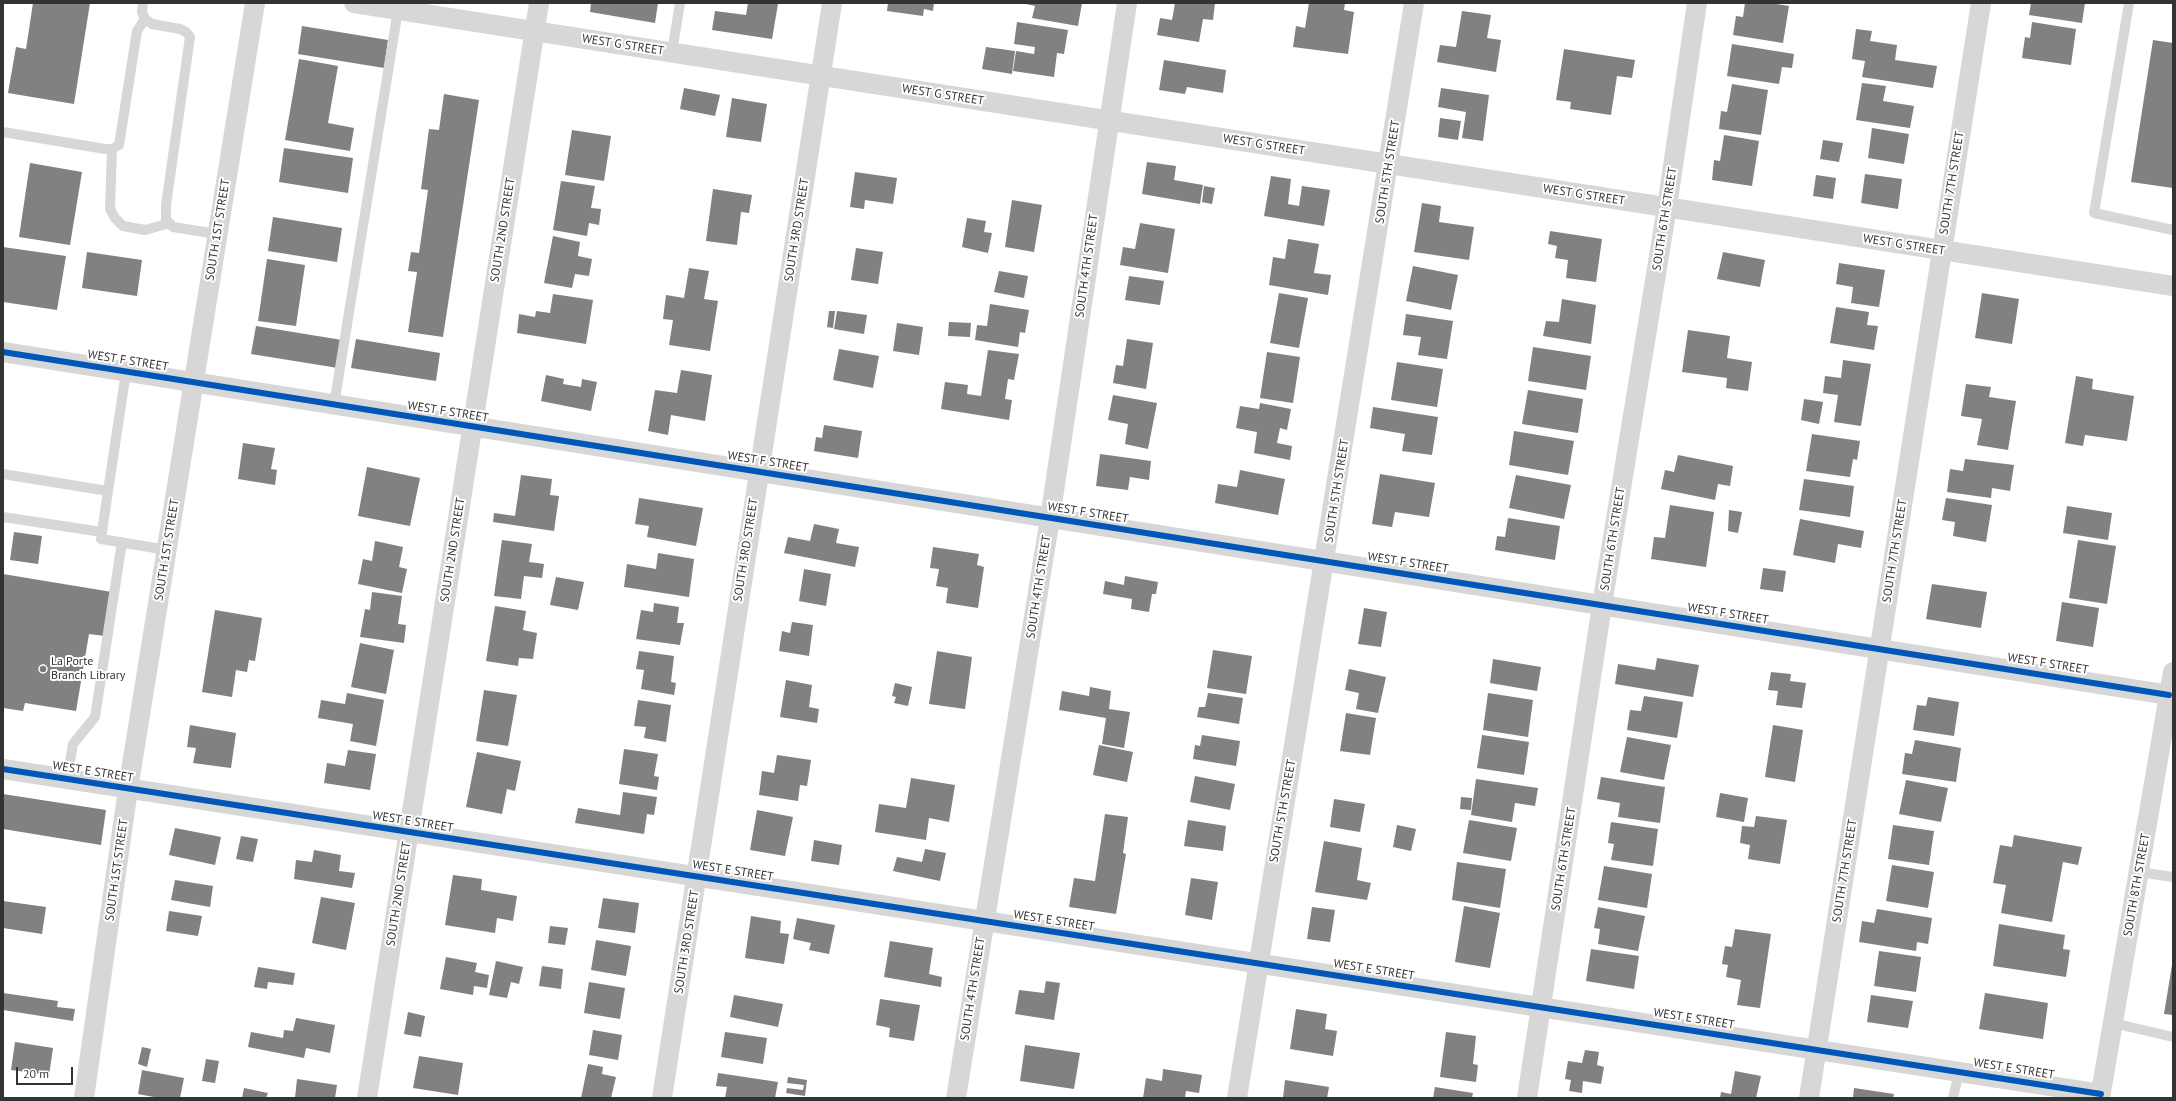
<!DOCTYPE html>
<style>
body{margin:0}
#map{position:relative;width:2176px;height:1101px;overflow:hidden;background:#fff;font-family:"PT Sans",sans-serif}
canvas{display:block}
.frame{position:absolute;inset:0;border:4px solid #333;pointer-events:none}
.scale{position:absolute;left:16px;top:1067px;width:57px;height:18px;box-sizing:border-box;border:2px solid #333;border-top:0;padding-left:5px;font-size:12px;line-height:14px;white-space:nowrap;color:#333;-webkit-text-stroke:3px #fff;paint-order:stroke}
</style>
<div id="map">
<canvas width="2176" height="1101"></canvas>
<div class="frame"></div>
<div class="scale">20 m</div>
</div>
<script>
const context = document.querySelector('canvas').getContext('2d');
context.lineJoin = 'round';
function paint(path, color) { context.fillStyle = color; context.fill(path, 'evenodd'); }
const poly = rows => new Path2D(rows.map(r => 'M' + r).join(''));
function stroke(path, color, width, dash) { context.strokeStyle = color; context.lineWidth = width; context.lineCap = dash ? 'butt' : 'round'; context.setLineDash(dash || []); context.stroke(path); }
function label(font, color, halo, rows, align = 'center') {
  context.font = font + ' "PT Sans",sans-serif'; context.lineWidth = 4; context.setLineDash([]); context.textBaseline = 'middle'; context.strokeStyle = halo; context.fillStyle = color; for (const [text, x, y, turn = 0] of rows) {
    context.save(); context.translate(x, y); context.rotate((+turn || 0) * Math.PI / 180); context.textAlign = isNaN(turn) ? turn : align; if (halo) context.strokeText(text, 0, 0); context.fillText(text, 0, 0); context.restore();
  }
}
paint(poly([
 [33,3,90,3,74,104,8,93,16,47,26,49],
 [591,3,658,3,655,23,590,12],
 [748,3,778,4,772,39,712,30,715,11,746,15],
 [888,3,934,3,933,11,924,9,923,16,887,11],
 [1021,3,1082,3,1078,26,1032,18,1035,6],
 [1175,3,1215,3,1213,20,1203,19,1199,42,1157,35,1160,18,1172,20],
 [1309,3,1345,3,1344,10,1354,12,1348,54,1293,47,1296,26,1305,28],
 [1745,3,1770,3,1789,6,1783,43,1733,35,1736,16,1743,17],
 [2031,3,2085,3,2082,23,2029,15],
 [1462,11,1491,15,1487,38,1501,40,1496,72,1437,62,1440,45,1456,47],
 [1017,22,1068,30,1064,54,1057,53,1054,77,1013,71,1016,51,1034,54,1035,47,1014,44],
 [2032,22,2076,29,2071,65,2022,58,2025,37,2030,38],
 [302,26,388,40,384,68,298,54],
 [1856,29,1872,31,1870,41,1897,45,1895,60,1937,66,1933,88,1862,77,1865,61,1852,59],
 [2153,40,2173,43,2173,188,2131,182],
 [1732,44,1794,54,1792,68,1782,67,1779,84,1727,76],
 [986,47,1015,51,1012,74,982,69],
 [1564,49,1635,60,1632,78,1617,76,1611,115,1570,109,1571,102,1556,100],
 [299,59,338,66,328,123,354,128,350,151,285,140],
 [1164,60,1226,70,1223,93,1187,87,1185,94,1159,90],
 [1862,83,1886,86,1883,101,1914,106,1910,128,1856,120],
 [1732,84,1768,90,1761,135,1719,129,1721,111,1727,112],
 [684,88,720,95,715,116,680,109],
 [1441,88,1489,95,1483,141,1462,138,1466,112,1438,107],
 [444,94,479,100,443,337,408,332,417,272,408,271,411,252,419,253,428,190,421,189,429,129,439,130],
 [732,98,767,104,761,142,726,137],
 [1440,118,1461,121,1458,140,1438,137],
 [1872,128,1909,134,1904,164,1868,158],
 [572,130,611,136,604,181,565,175],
 [1724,135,1759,141,1752,186,1712,180,1714,160,1720,161],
 [1823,140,1843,143,1839,162,1820,159],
 [284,148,353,158,348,193,279,182],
 [1147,162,1176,166,1174,180,1203,185,1200,204,1142,194],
 [30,163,82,172,70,245,19,237],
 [855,172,897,178,893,204,865,200,864,209,850,207],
 [1865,174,1902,179,1898,209,1861,203],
 [1816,175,1836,178,1833,199,1813,196],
 [1271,176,1291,179,1288,204,1299,206,1302,186,1330,190,1324,226,1264,216],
 [561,181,595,186,591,208,601,209,599,225,589,223,587,236,553,230],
 [1204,186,1215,188,1212,204,1202,202],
 [713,189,752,195,749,213,741,212,737,245,706,241],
 [1012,200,1042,205,1034,252,1005,247],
 [1422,203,1441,206,1439,222,1474,227,1469,260,1414,252],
 [273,217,342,228,337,262,268,251],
 [967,218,986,221,984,232,992,233,988,253,962,247],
 [1140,223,1175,229,1168,273,1120,265,1123,247,1135,249],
 [1550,231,1602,239,1596,282,1566,278,1568,260,1555,258,1557,246,1548,244],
 [553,236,580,242,578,256,592,259,589,276,575,274,572,288,544,283],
 [1288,239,1319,244,1314,273,1331,275,1328,295,1269,285,1273,257,1285,259],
 [3,247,66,256,57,310,3,302],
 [856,248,883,252,878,284,851,280],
 [87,252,142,260,137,296,82,288],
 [1723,252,1765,260,1760,287,1717,279],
 [267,259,305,265,296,326,258,321],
 [1839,263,1885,270,1879,307,1851,303,1853,287,1836,284],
 [1413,266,1458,275,1451,310,1406,301],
 [689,268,709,271,704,299,718,301,710,351,669,345,673,320,663,319,666,295,684,298],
 [999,271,1028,276,1024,298,994,292],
 [1129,276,1164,281,1160,305,1125,300],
 [1279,293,1308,298,1299,348,1270,343],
 [1982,293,2019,299,2012,344,1975,338],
 [553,294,593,300,586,344,517,333,519,314,535,317,536,311,550,313],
 [1562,299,1596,305,1591,344,1543,336,1546,321,1559,322],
 [990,304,1029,310,1025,333,1020,332,1018,347,975,340,977,325,987,326],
 [1836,307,1869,312,1867,325,1878,326,1874,350,1830,343],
 [829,311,835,311,833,328,827,327],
 [837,311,867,315,864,334,834,329],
 [1406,314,1453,321,1447,359,1418,355,1421,337,1403,335],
 [949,322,971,323,970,337,948,336],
 [897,323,923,327,919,355,893,351],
 [256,326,342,340,338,368,251,354],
 [1688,330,1730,336,1727,358,1752,362,1748,391,1726,388,1727,378,1682,372],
 [356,339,440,353,436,381,351,368],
 [1127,339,1153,343,1146,389,1113,383,1116,365,1123,366],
 [1533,347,1591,356,1586,390,1528,381],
 [839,349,879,356,873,388,833,380],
 [988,350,1019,354,1014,380,1008,379,1005,399,1012,400,1009,420,941,409,945,382,968,385,967,394,981,396],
 [1267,352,1300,357,1293,403,1260,398],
 [1843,360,1871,364,1861,426,1834,422,1838,395,1823,393,1825,376,1841,378],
 [1397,362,1443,369,1437,407,1391,400],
 [681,370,712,375,705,421,671,415,668,435,648,431,655,390,677,393],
 [546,375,564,379,563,384,581,387,582,379,597,382,591,411,541,401],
 [2076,376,2093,379,2092,389,2134,396,2127,441,2085,435,2083,446,2065,443],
 [1966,384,1991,387,1989,397,2016,401,2008,450,1977,445,1982,419,1961,416],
 [1528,390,1583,399,1578,433,1522,424],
 [1113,395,1157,403,1148,449,1125,444,1128,424,1108,420],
 [1804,399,1823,402,1819,424,1801,420],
 [1260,403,1291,409,1287,430,1280,428,1277,443,1292,446,1290,460,1254,453,1257,432,1236,428,1240,406,1259,409],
 [1373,407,1438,417,1432,455,1402,451,1405,434,1370,428],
 [824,425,862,431,858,458,814,451,816,437,822,438],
 [1514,431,1574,441,1568,475,1509,465],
 [1812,434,1860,441,1857,460,1853,459,1850,477,1806,471],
 [243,443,275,448,271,469,277,470,275,485,238,479],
 [1100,454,1151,461,1149,480,1130,477,1128,490,1096,486],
 [1678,455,1733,466,1730,486,1718,484,1715,500,1661,489,1665,470,1674,472],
 [1965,459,2014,465,2010,491,1992,488,1991,498,1947,492,1950,469,1963,471],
 [367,467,420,478,410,526,358,516],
 [1240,470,1285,479,1278,515,1215,503,1218,484,1237,487],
 [1380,474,1435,483,1429,517,1395,512,1392,527,1372,524],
 [521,475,552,479,550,495,559,496,554,531,493,522,494,513,515,516],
 [1516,475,1571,485,1564,519,1509,508],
 [1804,479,1854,486,1850,517,1799,510],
 [639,498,703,508,696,546,647,537,649,526,635,524],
 [1946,498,1992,505,1986,542,1953,536,1955,522,1942,520],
 [1670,505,1714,512,1706,567,1651,559,1654,537,1665,538],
 [2067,506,2112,513,2108,540,2063,533],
 [1729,510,1742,512,1738,533,1728,531],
 [1508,518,1560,526,1555,560,1495,550,1497,536,1505,537],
 [1800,519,1864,531,1861,548,1838,544,1835,563,1793,555],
 [814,524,839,529,836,543,859,547,855,567,784,553,788,537,810,541],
 [14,532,42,536,38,564,10,560],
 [502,540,532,544,529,562,544,564,542,578,524,576,521,599,494,596],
 [2078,540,2116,546,2107,604,2069,598],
 [375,541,403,547,399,567,407,569,402,593,358,584,363,559,372,561],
 [933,547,979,554,977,565,984,567,978,608,946,603,948,588,936,586,939,569,930,568],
 [658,553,694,559,689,597,624,587,627,564,656,569],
 [1763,568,1786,571,1783,592,1760,589],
 [804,569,831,574,826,606,799,601],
 [3,574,112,592,105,636,89,634,76,711,25,703,23,711,3,708],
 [1125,576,1158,582,1156,594,1152,594,1149,612,1131,609,1132,599,1103,594,1105,581,1124,585],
 [556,577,584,582,578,610,550,605],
 [1932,584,1987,592,1981,628,1926,619],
 [372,592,402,596,398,624,406,625,404,643,360,637,365,609,370,610],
 [2062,602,2099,608,2093,647,2056,641],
 [654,603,679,607,677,623,684,623,680,645,636,639,641,610,653,612],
 [495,606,526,611,523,630,537,633,533,659,519,658,518,666,486,661],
 [1364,608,1387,612,1381,647,1358,644],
 [215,610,262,618,255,661,249,660,247,672,236,670,232,697,202,692],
 [792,622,813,625,809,656,779,651,782,631,790,633],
 [360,643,394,650,386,694,351,687],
 [1213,650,1252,656,1246,694,1207,688],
 [639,651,674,656,671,682,676,683,674,695,641,689,644,670,636,669],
 [937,651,972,657,965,709,929,704],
 [1657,658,1699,665,1693,697,1615,684,1618,664,1655,670],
 [1493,659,1541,667,1537,691,1490,683],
 [1349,669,1386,677,1378,713,1356,709,1359,693,1345,690],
 [1771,672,1791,674,1790,681,1806,683,1802,708,1776,705,1778,691,1768,690],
 [786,680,812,685,809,707,819,709,817,723,780,717],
 [895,683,912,687,908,706,894,703,896,697,892,696],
 [1090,687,1111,691,1109,709,1130,712,1124,748,1102,744,1106,718,1059,710,1062,691,1089,696],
 [484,690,517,695,508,746,476,741],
 [347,693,384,700,376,746,350,741,353,724,318,718,321,700,345,704],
 [1208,693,1243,698,1239,724,1197,717,1199,707,1205,707],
 [1488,693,1533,700,1528,737,1483,730],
 [1644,696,1683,702,1677,738,1627,730,1630,710,1641,711],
 [1928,697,1959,702,1954,736,1913,730,1917,705,1926,706],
 [638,700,671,705,666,742,644,738,646,727,634,726],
 [1346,713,1376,718,1370,755,1340,751],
 [190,725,236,733,231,768,193,763,196,748,187,747],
 [1773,725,1803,730,1795,782,1765,777],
 [1202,735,1240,741,1236,766,1193,759,1195,745,1200,746],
 [1482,735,1529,742,1524,775,1477,768],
 [1627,737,1671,745,1664,780,1620,772],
 [1915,740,1961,748,1956,782,1902,774,1905,753,1912,754],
 [1099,745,1133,752,1127,782,1093,775],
 [624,749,658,754,654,776,659,777,657,790,619,784],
 [348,750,376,754,370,790,324,783,327,763,345,766],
 [477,752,521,761,515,791,507,789,502,814,466,807],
 [777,755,811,760,807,786,800,785,798,801,759,795,762,771,774,773],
 [1195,776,1235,784,1230,810,1190,802],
 [1601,777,1665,787,1660,823,1618,817,1620,803,1597,799],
 [911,778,955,785,949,822,929,818,926,840,875,832,879,804,906,808],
 [1476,779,1538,788,1535,806,1515,803,1512,822,1471,815],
 [1906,780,1948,788,1941,822,1899,814],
 [623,792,657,797,654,815,647,814,644,834,575,823,578,808,620,815],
 [1720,793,1748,798,1744,822,1716,817],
 [3,794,106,810,101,845,3,829],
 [1461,797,1472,798,1471,810,1460,809],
 [1334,799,1365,804,1360,832,1330,827],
 [757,810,793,817,785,856,750,850],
 [1105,814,1128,817,1123,853,1126,854,1116,914,1069,907,1074,878,1095,881],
 [1756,816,1787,820,1780,864,1748,859,1750,845,1740,843,1742,826,1754,827],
 [1188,820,1226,826,1223,851,1184,846],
 [1469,820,1517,828,1511,861,1463,853],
 [1611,822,1658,829,1653,866,1611,860,1614,844,1608,843],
 [1397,825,1416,829,1411,851,1393,847],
 [1893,825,1934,831,1929,865,1888,859],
 [175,828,221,837,215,865,169,855],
 [2014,835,2082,847,2078,865,2063,862,2052,922,2001,913,2006,885,1993,883,2000,845,2012,847],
 [241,836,258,839,253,862,236,859],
 [814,840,842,845,839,865,811,861],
 [1324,841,1362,848,1357,880,1371,883,1367,900,1315,892],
 [925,849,946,853,940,881,893,871,897,857,922,862],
 [314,850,341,855,339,871,355,873,352,888,294,879,296,860,312,862],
 [1457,862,1506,869,1500,908,1452,900],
 [1892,865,1934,872,1928,908,1886,901],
 [1604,866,1652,874,1647,908,1598,900],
 [453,875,482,879,481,890,517,896,513,921,497,918,495,933,445,925],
 [1191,878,1218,882,1212,920,1185,915],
 [175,880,213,886,210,907,171,900],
 [321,897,355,903,346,950,312,943],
 [603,898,639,903,635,933,598,928],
 [3,901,46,907,42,934,3,928],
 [1464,906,1500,913,1490,968,1455,962],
 [1312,907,1335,910,1330,942,1307,939],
 [1598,907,1645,916,1638,951,1598,944,1600,929,1594,928],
 [1877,909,1932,918,1928,944,1917,942,1916,951,1859,942,1862,921,1874,923],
 [169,911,202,916,198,936,166,931],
 [751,916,781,921,780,933,789,934,784,964,745,958],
 [797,918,835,925,829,954,809,950,811,943,793,939],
 [1999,924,2065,935,2063,949,2070,950,2066,977,1993,966],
 [550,926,568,928,565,945,548,943],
 [1735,929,1771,934,1760,1008,1737,1005,1741,980,1726,977,1728,965,1722,964,1725,946,1732,947],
 [596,940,631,946,626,976,591,970],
 [890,941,933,948,929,974,942,977,941,987,884,977],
 [1591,949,1639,956,1634,989,1586,981],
 [1879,951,1921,957,1916,992,1874,986],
 [446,957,477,963,475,972,489,975,487,988,474,986,473,995,440,989],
 [496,961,523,967,519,984,511,982,507,998,489,995],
 [2172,965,2173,965,2173,1015,2164,1014],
 [542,966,563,969,561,989,539,986],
 [258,967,295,973,293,985,268,982,267,989,254,987],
 [1046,981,1060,983,1054,1020,1015,1014,1019,990,1044,993],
 [589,982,625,988,620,1019,584,1013],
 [3,993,58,1001,57,1007,75,1009,73,1021,3,1010],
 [1985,993,2048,1003,2043,1039,1979,1029],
 [734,995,783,1004,778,1027,730,1017],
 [1871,995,1913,1001,1908,1028,1867,1022],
 [880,999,920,1005,914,1041,889,1037,890,1028,876,1025],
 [1296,1009,1327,1014,1325,1029,1337,1031,1333,1056,1290,1049],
 [408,1012,425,1016,421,1037,404,1034],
 [296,1018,335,1025,330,1053,306,1048,304,1058,248,1047,251,1032,283,1038,284,1030,293,1031],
 [593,1030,622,1035,618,1060,589,1055],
 [725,1032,767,1038,763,1064,721,1057],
 [1446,1032,1476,1036,1473,1064,1478,1065,1476,1082,1440,1077],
 [15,1042,53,1048,49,1075,11,1070],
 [1025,1045,1080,1053,1074,1089,1020,1081],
 [142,1047,151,1049,147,1067,138,1064],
 [1585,1050,1599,1052,1597,1065,1604,1067,1601,1084,1583,1081,1582,1093,1569,1091,1571,1080,1565,1079,1568,1061,1582,1063],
 [419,1056,463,1063,458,1095,413,1088],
 [206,1059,219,1061,215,1083,202,1081],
 [588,1064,603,1067,602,1074,616,1077,611,1098,581,1098],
 [1163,1069,1202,1075,1199,1093,1186,1091,1185,1098,1143,1098,1146,1078,1162,1081],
 [142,1070,184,1078,180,1098,159,1098,138,1094],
 [1735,1071,1761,1076,1756,1098,1720,1098,1721,1092,1731,1094],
 [718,1073,778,1082,775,1098,725,1098,727,1087,716,1086],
 [788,1077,807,1080,805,1096,786,1093,787,1088,803,1090,804,1085,787,1083],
 [297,1079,337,1085,335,1098,295,1098],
 [1285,1080,1329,1087,1327,1098,1283,1098],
 [1435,1087,1473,1093,1472,1098,1433,1098],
 [244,1088,268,1093,266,1098,242,1098],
 [1854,1088,1894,1094,1893,1098,1853,1098]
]), '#818181');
stroke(poly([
 [143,3,142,12,145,19,152,24,180,29,186,32,190,37,166,205,166,220,173,227,217,234],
 [2129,3,2094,213,2173,230],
 [672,52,680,3],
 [3,132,105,149,112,149,119,145,137,31,145,19],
 [112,149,110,209,115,218,123,226,145,230,170,223],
 [334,405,398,10],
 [3,474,108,491,126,372],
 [108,491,101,539,167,550],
 [3,517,102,532],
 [67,779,73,744,95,717,122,542],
 [2139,872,2173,877],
 [2113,1023,2173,1037],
 [1953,1098,1959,1072]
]), '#d7d7d7', 10);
stroke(poly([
 [354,3,2173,286],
 [3,352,2169,695],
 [3,769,2101,1094],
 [84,1098,128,789,255,3],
 [367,1098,539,3],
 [662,1098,832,3],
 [956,1098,1050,518,1127,3],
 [1237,1098,1414,3],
 [1527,1098,1602,605,1667,207,1697,3],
 [1809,1098,1981,3],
 [2100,1098,2173,672]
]), '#d7d7d7', 20);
stroke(poly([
 [3,352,2169,695],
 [3,769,2101,1094]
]), '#0057b8', 6);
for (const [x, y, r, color] of [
 [43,669,4,"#7a7a7a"]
]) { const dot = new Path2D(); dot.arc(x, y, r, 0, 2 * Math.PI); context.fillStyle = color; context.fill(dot); stroke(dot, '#fff', 1.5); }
label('12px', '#333', '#fff', [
 ["WEST G STREET",623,45,9],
 ["WEST G STREET",943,95,9],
 ["WEST G STREET",1264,145,9],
 ["SOUTH 5TH STREET",1388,172,-81],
 ["SOUTH 7TH STREET",1952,183,-81],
 ["WEST G STREET",1584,195,9],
 ["SOUTH 6TH STREET",1665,219,-81],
 ["SOUTH 1ST STREET",218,230,-81],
 ["SOUTH 2ND STREET",503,230,-81],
 ["SOUTH 3RD STREET",797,230,-81],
 ["WEST G STREET",1904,245,9],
 ["SOUTH 4TH STREET",1087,266,-82],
 ["WEST F STREET",128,361,9],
 ["WEST F STREET",448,412,9],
 ["WEST F STREET",768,462,9],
 ["SOUTH 5TH STREET",1337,491,-81],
 ["WEST F STREET",1088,513,9],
 ["SOUTH 6TH STREET",1613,539,-81],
 ["SOUTH 1ST STREET",167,550,-81],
 ["SOUTH 2ND STREET",453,550,-81],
 ["SOUTH 3RD STREET",746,550,-81],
 ["SOUTH 7TH STREET",1895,551,-81],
 ["WEST F STREET",1408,563,9],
 ["SOUTH 4TH STREET",1039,587,-81],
 ["WEST F STREET",1728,614,9],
 ["WEST F STREET",2048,664,9],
 ["WEST E STREET",93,772,9],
 ["SOUTH 5TH STREET",1283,811,-80],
 ["WEST E STREET",413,822,9],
 ["SOUTH 6TH STREET",1564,859,-81],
 ["SOUTH 1ST STREET",117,870,-82],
 ["WEST E STREET",733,871,9],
 ["SOUTH 7TH STREET",1845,871,-81],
 ["SOUTH 8TH STREET",2137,885,-80],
 ["SOUTH 2ND STREET",399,894,-81],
 ["WEST E STREET",1054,921,9],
 ["SOUTH 3RD STREET",687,942,-81],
 ["WEST E STREET",1374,970,9],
 ["SOUTH 4TH STREET",973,989,-81],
 ["WEST E STREET",1694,1019,9],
 ["WEST E STREET",2014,1069,9]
]);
label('12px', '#333', '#fff', [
 ["La Porte",51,662],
 ["Branch Library",51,676]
], 'left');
</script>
